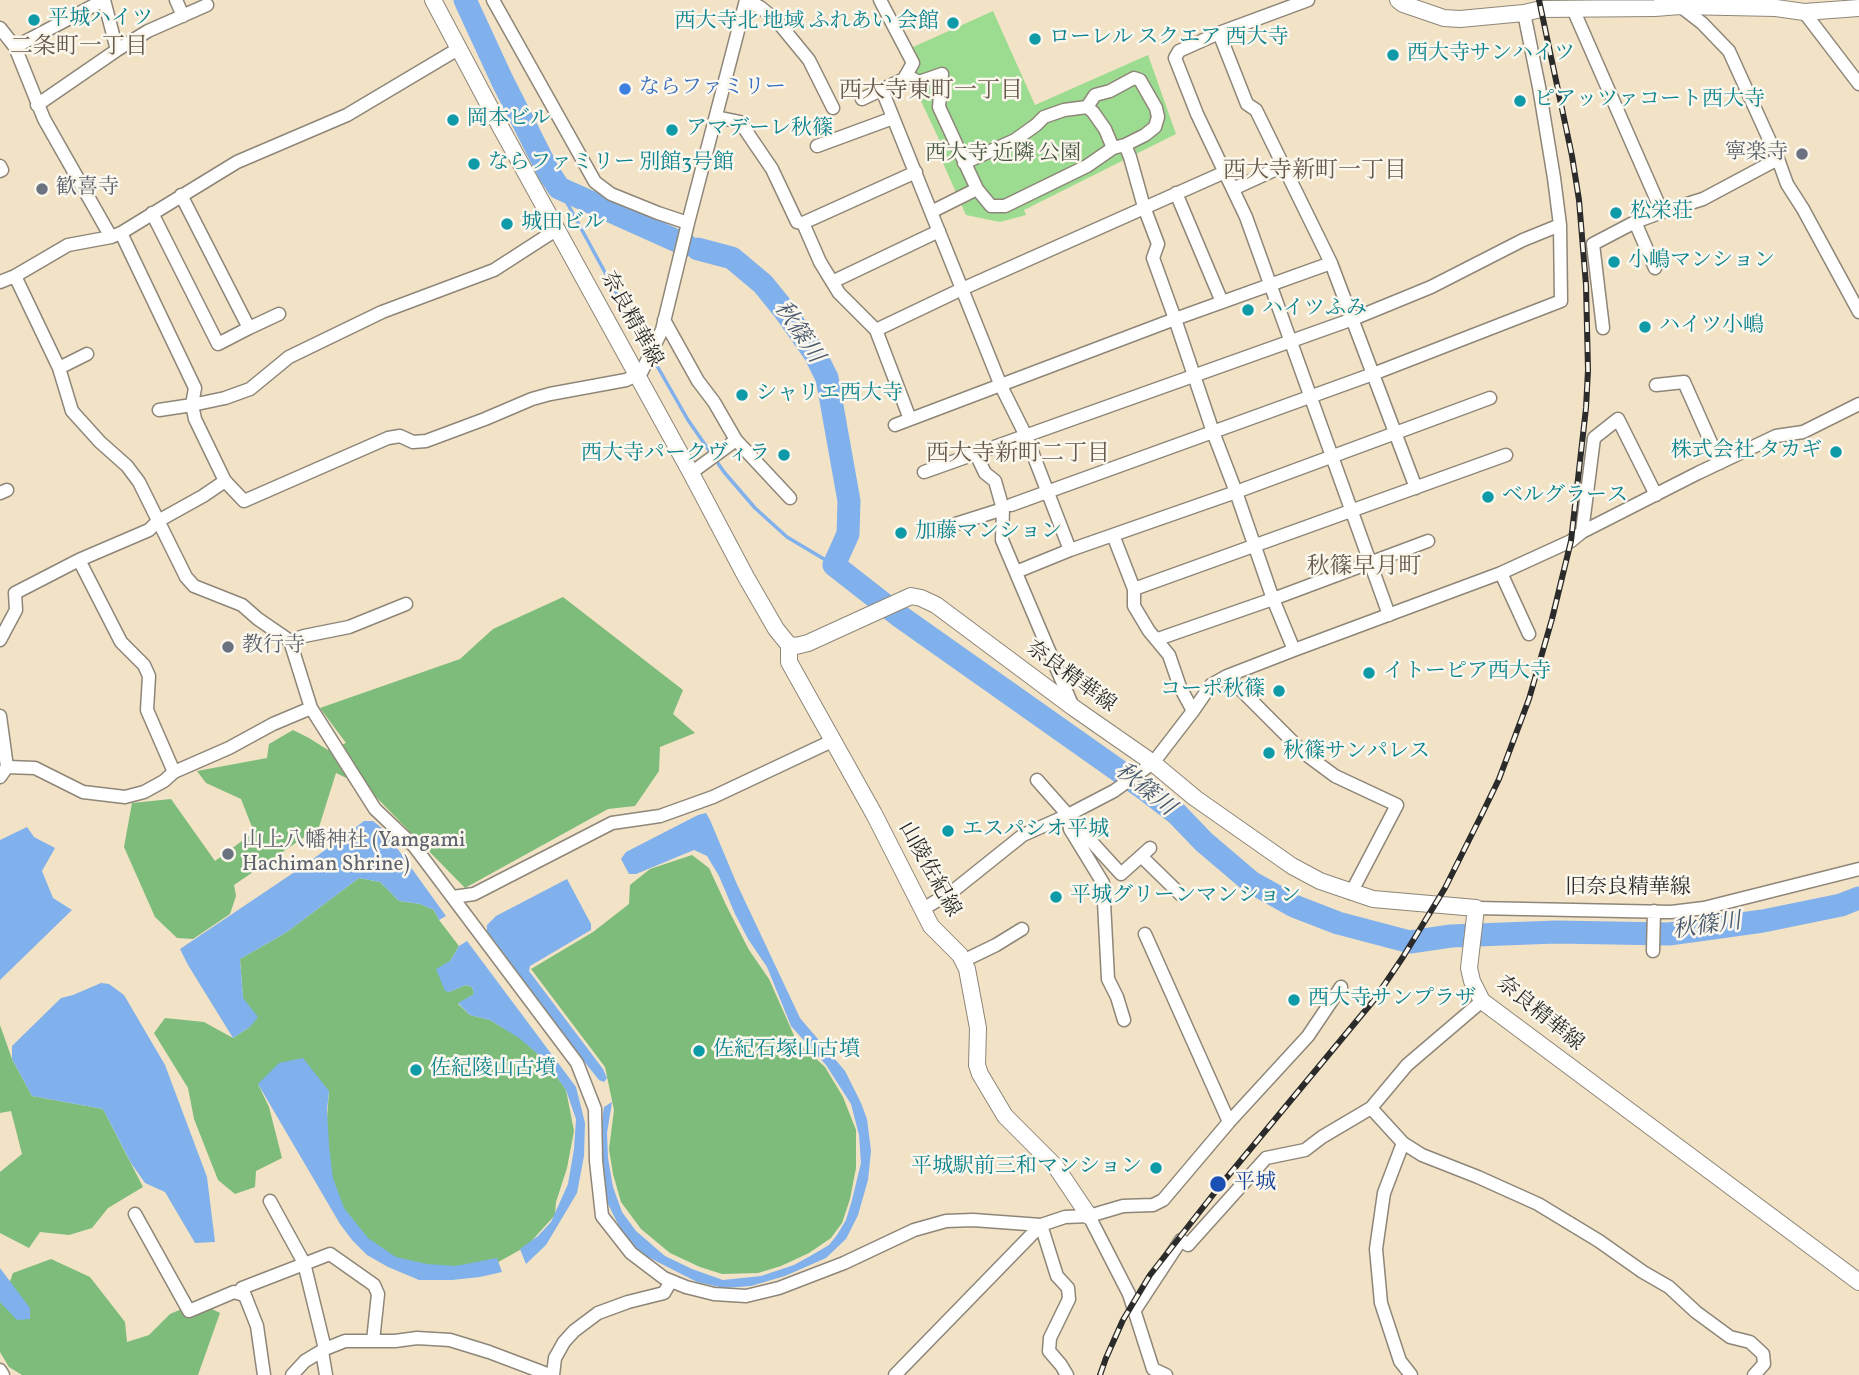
<!DOCTYPE html>
<meta charset="utf-8">
<style>
body{margin:0}
canvas{display:block;background:#f2e2c6}
</style>
<canvas width="1859" height="1375"></canvas>
<script>
const context = document.querySelector('canvas').getContext('2d');
context.lineJoin = 'round';
function paint(path, color) { context.fillStyle = color; context.fill(path, 'evenodd'); }
const poly = rows => new Path2D(rows.map(r => 'M' + r).join(''));
function stroke(path, color, width, dash) { context.strokeStyle = color; context.lineWidth = width; context.lineCap = dash ? 'butt' : 'round'; context.setLineDash(dash || []); context.stroke(path); }
function label(font, color, halo, rows, align = 'center') {
  context.font = font + ' Vollkorn,"Noto Serif JP",serif'; context.lineWidth = 5; context.setLineDash([]); context.textBaseline = 'middle'; context.strokeStyle = halo; context.fillStyle = color; for (const [text, x, y, turn = 0] of rows) {
    context.save(); context.translate(x, y); context.rotate((+turn || 0) * Math.PI / 180); context.textAlign = isNaN(turn) ? turn : align; if (halo) context.strokeText(text, 0, 0); context.fillText(text, 0, 0); context.restore();
  }
}
paint(poly([
 [993,11,1035,105,1148,55,1176,134,1024,210,1026,215,1000,222,966,215,939,154,944,150,912,82,918,66,911,48]
]), '#9cdc91');
paint(poly([
 [563,597,683,690,673,714,695,733,660,747,659,771,635,806,608,809,465,888,376,797,359,784,336,773,319,827,234,885,236,896,230,914,193,939,177,938,155,917,124,847,132,803,171,799,215,861,254,832,241,799,206,783,197,771,267,758,269,744,293,730,309,738,328,750,346,743,320,708,460,659,493,629],
 [692,855,709,868,727,907,749,950,769,979,796,1040,825,1067,843,1097,856,1130,856,1168,850,1199,842,1223,831,1238,809,1253,781,1266,758,1273,722,1274,700,1267,670,1253,641,1229,621,1202,613,1174,609,1149,614,1110,605,1067,531,969,593,932,629,904,630,885,650,869],
 [359,878,380,882,399,901,420,904,434,910,439,920,459,946,450,961,449,992,466,985,472,987,474,994,458,1004,470,1015,490,1020,520,1038,545,1060,566,1090,574,1131,567,1168,556,1202,555,1215,527,1246,484,1270,429,1270,369,1247,322,1188,329,1091,258,1084,269,1107,282,1158,256,1171,255,1187,235,1194,218,1180,194,1119,188,1088,154,1033,165,1018,204,1022,233,1038,250,1027,243,998,240,959,287,932],
 [0,1025,12,1059,32,1096,103,1109,143,1187,108,1208,92,1228,69,1235,40,1232,29,1248,0,1233,0,1172,22,1154,11,1111,0,1113],
 [51,1259,90,1277,125,1322,127,1342,149,1335,170,1314,198,1302,220,1313,198,1375,22,1375,9,1367,0,1352,0,1302,2,1303,13,1273]
]), '#7dbc7b');
paint(poly([
 [706,813,710,820,736,882,800,1018,845,1071,861,1103,867,1119,871,1151,868,1180,858,1215,846,1239,826,1258,785,1276,751,1286,724,1288,697,1282,640,1253,620,1228,608,1204,602,1175,599,1142,604,1107,612,1102,607,1133,608,1158,613,1187,622,1212,636,1231,665,1256,692,1269,723,1280,761,1276,794,1265,812,1255,829,1245,837,1235,846,1220,852,1200,861,1163,859,1135,851,1104,826,1065,791,1026,767,967,748,939,735,914,719,876,707,856,694,850,636,874,629,874,621,859,626,852,698,815],
 [364,821,373,821,384,830,446,916,439,920,434,910,420,904,399,901,380,882,359,878,287,932,240,959,243,998,258,1017,250,1027,233,1038,188,965,180,949,305,865],
 [27,827,34,837,55,848,42,871,53,898,72,910,0,980,0,840],
 [567,879,591,924,591,930,530,966,529,971,603,1069,607,1078,604,1082,599,1080,578,1054,487,931,487,925,496,916],
 [467,941,576,1087,585,1123,584,1156,577,1193,546,1245,526,1264,520,1249,538,1236,551,1222,568,1184,574,1149,576,1119,566,1090,545,1060,519,1038,490,1020,470,1015,458,1003,474,994,472,987,466,985,449,992,445,991,436,969,450,961,459,946],
 [101,983,109,984,124,995,165,1065,207,1177,215,1242,195,1243,165,1192,145,1183,131,1163,103,1109,32,1096,12,1059,12,1046,61,998,73,995],
 [303,1058,329,1091,327,1110,329,1146,333,1178,344,1208,368,1238,396,1257,427,1264,455,1266,497,1258,502,1272,480,1277,452,1280,419,1280,388,1267,367,1255,352,1240,340,1224,258,1084,279,1063],
 [0,1268,30,1308,30,1319,17,1320,0,1302]
]), '#80b1ec');
stroke(poly([
 [559,188,648,351],
 [652,357,688,420,724,472,755,508,787,537,834,565]
]), '#80b1ec', 3.5);
stroke(poly([
 [465,0,502,80,549,173,559,188,686,245],
 [698,249,732,258,763,284,784,310,815,354,827,378,849,501,848,534,834,565,898,615,1146,790,1176,813,1204,842,1251,882,1294,906,1338,923,1410,942,1451,936,1556,932,1669,934,1763,921,1841,905,1859,898]
]), '#80b1ec', 23);
const minor = poly([
 [104,0,117,50],
 [176,0,183,16],
 [493,0,595,182,611,194,658,213,688,223],
 [747,0,760,7,777,21,809,60,833,108],
 [1308,0,1219,33,1179,51,1175,58,1197,114,1246,217,1389,615],
 [1680,6,1702,23,1729,51,1778,159,1787,184,1803,209,1859,312],
 [1573,9,1662,212,1703,199,1778,159],
 [1804,12,1859,84],
 [0,28,15,47,44,119,111,237,121,233,237,162,347,115,458,49],
 [1219,33,1247,104,1256,110,1331,263,1416,488],
 [15,47,104,0],
 [906,75,919,82,942,74,939,107,977,189,931,212],
 [882,90,1001,386,1026,436,1070,550,1236,492,1490,398],
 [862,99,904,79,913,63,880,0],
 [37,105,117,50,148,31,207,5],
 [716,117,740,122,772,169,797,222,803,223,820,262,839,293,876,330,910,419],
 [1125,145,1130,157,1144,207,1158,244,1153,258,1175,319,1213,432,1236,492,1273,599,1294,650],
 [817,146,893,118],
 [964,163,1015,140,1036,125,1044,117,1064,110,1087,107,1093,112,1105,129,1113,148],
 [0,166,2,170,0,171],
 [977,189,991,206,1005,206,1087,166,1113,148,1125,145,1145,135,1155,127,1158,117,1156,108,1140,80,1134,78,1110,91,1095,95,1087,107],
 [1233,189,1283,166],
 [1176,193,1222,302],
 [181,195,249,328,279,314],
 [152,213,218,344,249,328],
 [1635,222,1655,268],
 [803,223,916,172],
 [121,233,195,388,192,405,195,419,225,481],
 [15,276,59,368,72,411,100,442,127,466,139,482,186,577,194,586,242,605,258,619,290,641,311,708,375,809,414,846,577,1063,595,1109,596,1161,602,1216,631,1253,664,1278,686,1287,714,1294,746,1296,779,1288,844,1263,914,1230,946,1221,973,1220,1041,1225,1057,1276,1068,1288,1069,1299,1050,1338,1049,1351,1061,1365,1067,1375],
 [0,282,15,276,68,245,111,237],
 [832,282,939,231],
 [664,320,698,381,714,402,736,440,790,498],
 [1603,328,1593,244,1635,222,1662,212],
 [876,330,962,289,1225,172],
 [59,368,87,354],
 [1656,385,1684,382,1720,463],
 [159,410,192,405,225,398,250,389,289,357,382,312,494,270,556,230],
 [895,425,1175,319,1331,263],
 [976,454,985,473,995,481,1003,509,1002,540,1073,707],
 [924,472,1353,319,1431,287,1523,240,1560,225],
 [691,473,736,440],
 [0,493,7,490],
 [1011,505,1373,374,1561,301,1560,225,1554,178,1539,87,1524,13],
 [943,528,1003,509],
 [1582,532,1594,438,1618,419,1656,495],
 [1113,535,1134,589,1134,606,1149,631,1169,655,1180,687,1193,711],
 [79,560,121,642,144,665,149,676,147,710,174,772],
 [1016,572,1070,550],
 [1501,573,1529,634],
 [1134,589,1506,455],
 [1158,639,1273,599,1428,541],
 [0,640,16,610,15,593,79,560,149,530,158,521,203,496,225,481,244,501,388,438,400,436,413,442,426,441,485,419,532,399,550,394,626,380,637,375,642,371,662,330,688,223,746,0],
 [290,641,304,636,349,627,406,604],
 [1227,676,1304,753,1335,776,1397,805,1351,893],
 [0,716,7,767,0,777],
 [7,767,35,768,83,792,125,797,144,792,164,781,174,772,229,748,273,724,311,708],
 [1037,780,1068,815,1070,829,1103,883,1108,979,1117,997,1124,1020],
 [1068,816,1121,874,1150,848],
 [1141,856,1181,895],
 [453,897,474,894,612,823,660,816,713,797,832,741],
 [1476,908,1671,912,1704,908,1859,869],
 [923,909,953,891,1023,835,1068,815,1114,791,1153,763,1193,711,1211,685,1227,676,1294,650,1501,573,1571,541,1582,532,1698,473,1776,436,1803,432,1859,404],
 [1145,934,1229,1122],
 [1653,951,1654,911],
 [963,961,996,945,1022,929],
 [1371,1108,1403,1143,1422,1155,1478,1177,1538,1204,1599,1241,1643,1272,1669,1287,1696,1312,1730,1337,1750,1342,1763,1354,1764,1364,1754,1375],
 [1403,1143,1384,1193,1376,1249,1381,1303,1400,1361,1411,1375],
 [270,1201,304,1263,325,1349],
 [135,1214,189,1311,234,1292,244,1295],
 [1089,1216,1129,1294,1153,1369,1166,1375],
 [1135,1310,1181,1240,1188,1245,1266,1158,1305,1150,1322,1137,1371,1108,1407,1065,1482,1001],
 [322,1351,326,1375],
 [0,1370,3,1375],
 [264,1375,257,1326,242,1288,330,1254,374,1285,378,1294,373,1341],
 [292,1375,305,1361,325,1349,345,1341,395,1341,417,1338,450,1340,489,1352,550,1375],
 [553,1375,555,1358,564,1342,574,1331,598,1313,628,1302,664,1293,671,1281],
 [895,1375,1041,1225,1065,1217,1089,1216,1123,1206,1153,1205,1163,1200,1229,1122,1308,1036,1341,987]
]);
const major = poly([
 [433,0,501,128,691,473,746,577,776,629,789,645,796,646,808,643,911,596,921,598,936,605,1074,708,1153,763,1195,798,1292,866,1320,881,1373,899,1476,908,1469,968,1472,981,1482,1001,1859,1282],
 [1398,0,1403,4,1444,18,1460,19,1524,13,1541,9,1655,8,1680,6,1776,8,1804,12,1859,8],
 [789,645,789,662,874,814,931,926,960,955,967,969,978,1028,977,1065,980,1074,1005,1116,1056,1167,1089,1216]
]);
stroke(minor, '#8e8678', 15);
stroke(major, '#8e8678', 18);
stroke(minor, '#fff', 12);
stroke(major, '#fff', 16);
const rail = poly([
 [1100,1375,1106,1358,1123,1320,1150,1275,1223,1182,1374,1000,1403,957,1445,888,1481,816,1499,779,1529,699,1552,619,1571,541,1586,408,1588,370,1586,285,1579,200,1572,156,1539,0]
]);
stroke(rail, '#2b2b2b', 6);
stroke(rail, '#fbf7ec', 3.5, [10]);
for (const [x, y, r, color] of [
 [34,20,7,"#0f9aa8"],
 [953,23,7,"#0f9aa8"],
 [1035,39,7,"#0f9aa8"],
 [1393,55,7,"#0f9aa8"],
 [625,89,7,"#3f7fe0"],
 [1520,101,7,"#0f9aa8"],
 [453,120,7,"#0f9aa8"],
 [672,130,7,"#0f9aa8"],
 [1802,154,7,"#6b7280"],
 [474,164,7,"#0f9aa8"],
 [42,189,7,"#6b7280"],
 [1616,213,7,"#0f9aa8"],
 [507,224,7,"#0f9aa8"],
 [1614,262,7,"#0f9aa8"],
 [1248,310,7,"#0f9aa8"],
 [1645,327,7,"#0f9aa8"],
 [742,395,7,"#0f9aa8"],
 [1836,452,7,"#0f9aa8"],
 [784,455,7,"#0f9aa8"],
 [1488,497,7,"#0f9aa8"],
 [901,533,7,"#0f9aa8"],
 [228,647,7,"#6b7280"],
 [1369,673,7,"#0f9aa8"],
 [1279,691,7,"#0f9aa8"],
 [1269,753,7,"#0f9aa8"],
 [948,831,7,"#0f9aa8"],
 [228,854,7,"#6b7280"],
 [1056,897,7,"#0f9aa8"],
 [1294,1000,7,"#0f9aa8"],
 [699,1051,7,"#0f9aa8"],
 [416,1070,7,"#0f9aa8"],
 [1156,1168,7,"#0f9aa8"],
 [1218,1184,9,"#1a4fb4"]
]) { const dot = new Path2D(); dot.arc(x, y, r, 0, 2 * Math.PI); context.fillStyle = color; context.fill(dot); stroke(dot, '#fbf7ec', 2.5); }
label('21px', '#0d838f', '#fbf7ec', [
 ["平城ハイツ",48,20],
 ["西大寺北 地域 ふれあい 会館",939,23,"right"],
 ["ローレル スクエア 西大寺",1049,39],
 ["西大寺サンハイツ",1407,55],
 ["ピアッツァコート西大寺",1534,101],
 ["岡本ビル",467,120],
 ["アマデーレ秋篠",686,130],
 ["ならファミリー 別館3号館",488,164],
 ["松栄荘",1630,213],
 ["城田ビル",521,224],
 ["小嶋マンション",1628,262],
 ["ハイツふみ",1262,310],
 ["ハイツ小嶋",1659,327],
 ["シャリエ西大寺",756,395],
 ["株式会社 タカギ",1822,452,"right"],
 ["西大寺パークヴィラ",770,455,"right"],
 ["ベルグラース",1502,497],
 ["加藤マンション",915,533],
 ["イトーピア西大寺",1383,673],
 ["コーポ秋篠",1265,691,"right"],
 ["秋篠サンパレス",1283,753],
 ["エスパシオ平城",962,831],
 ["平城グリーンマンション",1070,897],
 ["西大寺サンプラザ",1308,1000],
 ["佐紀石塚山古墳",713,1051],
 ["佐紀陵山古墳",430,1070],
 ["平城駅前三和マンション",1142,1168,"right"]
], 'left');
label('21px', '#366cbe', '#fbf7ec', [
 ["ならファミリー",639,89]
], 'left');
label('21px', '#5b616d', '#fbf7ec', [
 ["寧楽寺",1788,154,"right"],
 ["歓喜寺",56,189],
 ["教行寺",242,647],
 ["山上八幡神社 (Yamgami",242,842],
 ["Hachiman Shrine)",242,866]
], 'left');
label('21px', '#475744', '#fbf7ec', [
 ["西大寺 近隣 公園",1003,155]
]);
label('21px', '#2b2b2b', '#fbf7ec', [
 ["奈良精華線",630,320,61],
 ["奈良精華線",1070,678,36],
 ["山陵佐紀線",928,870,61],
 ["旧奈良精華線",1628,889],
 ["奈良精華線",1539,1015,39]
]);
label('21px', '#164399', '#fbf7ec', [
 ["平城",1234,1184]
], 'left');
label('23px', '#675a4c', '#fbf7ec', [
 ["二条町一丁目",79,49],
 ["西大寺東町一丁目",931,93],
 ["西大寺新町一丁目",1315,173],
 ["西大寺新町二丁目",1018,456],
 ["秋篠早月町",1364,569]
]);
label('italic 23px', '#495a6f', '#fbf7ec', [
 ["秋篠川",797,333,56],
 ["秋篠川",1144,791,39],
 ["秋篠川",1707,928,-8]
]);
</script>
